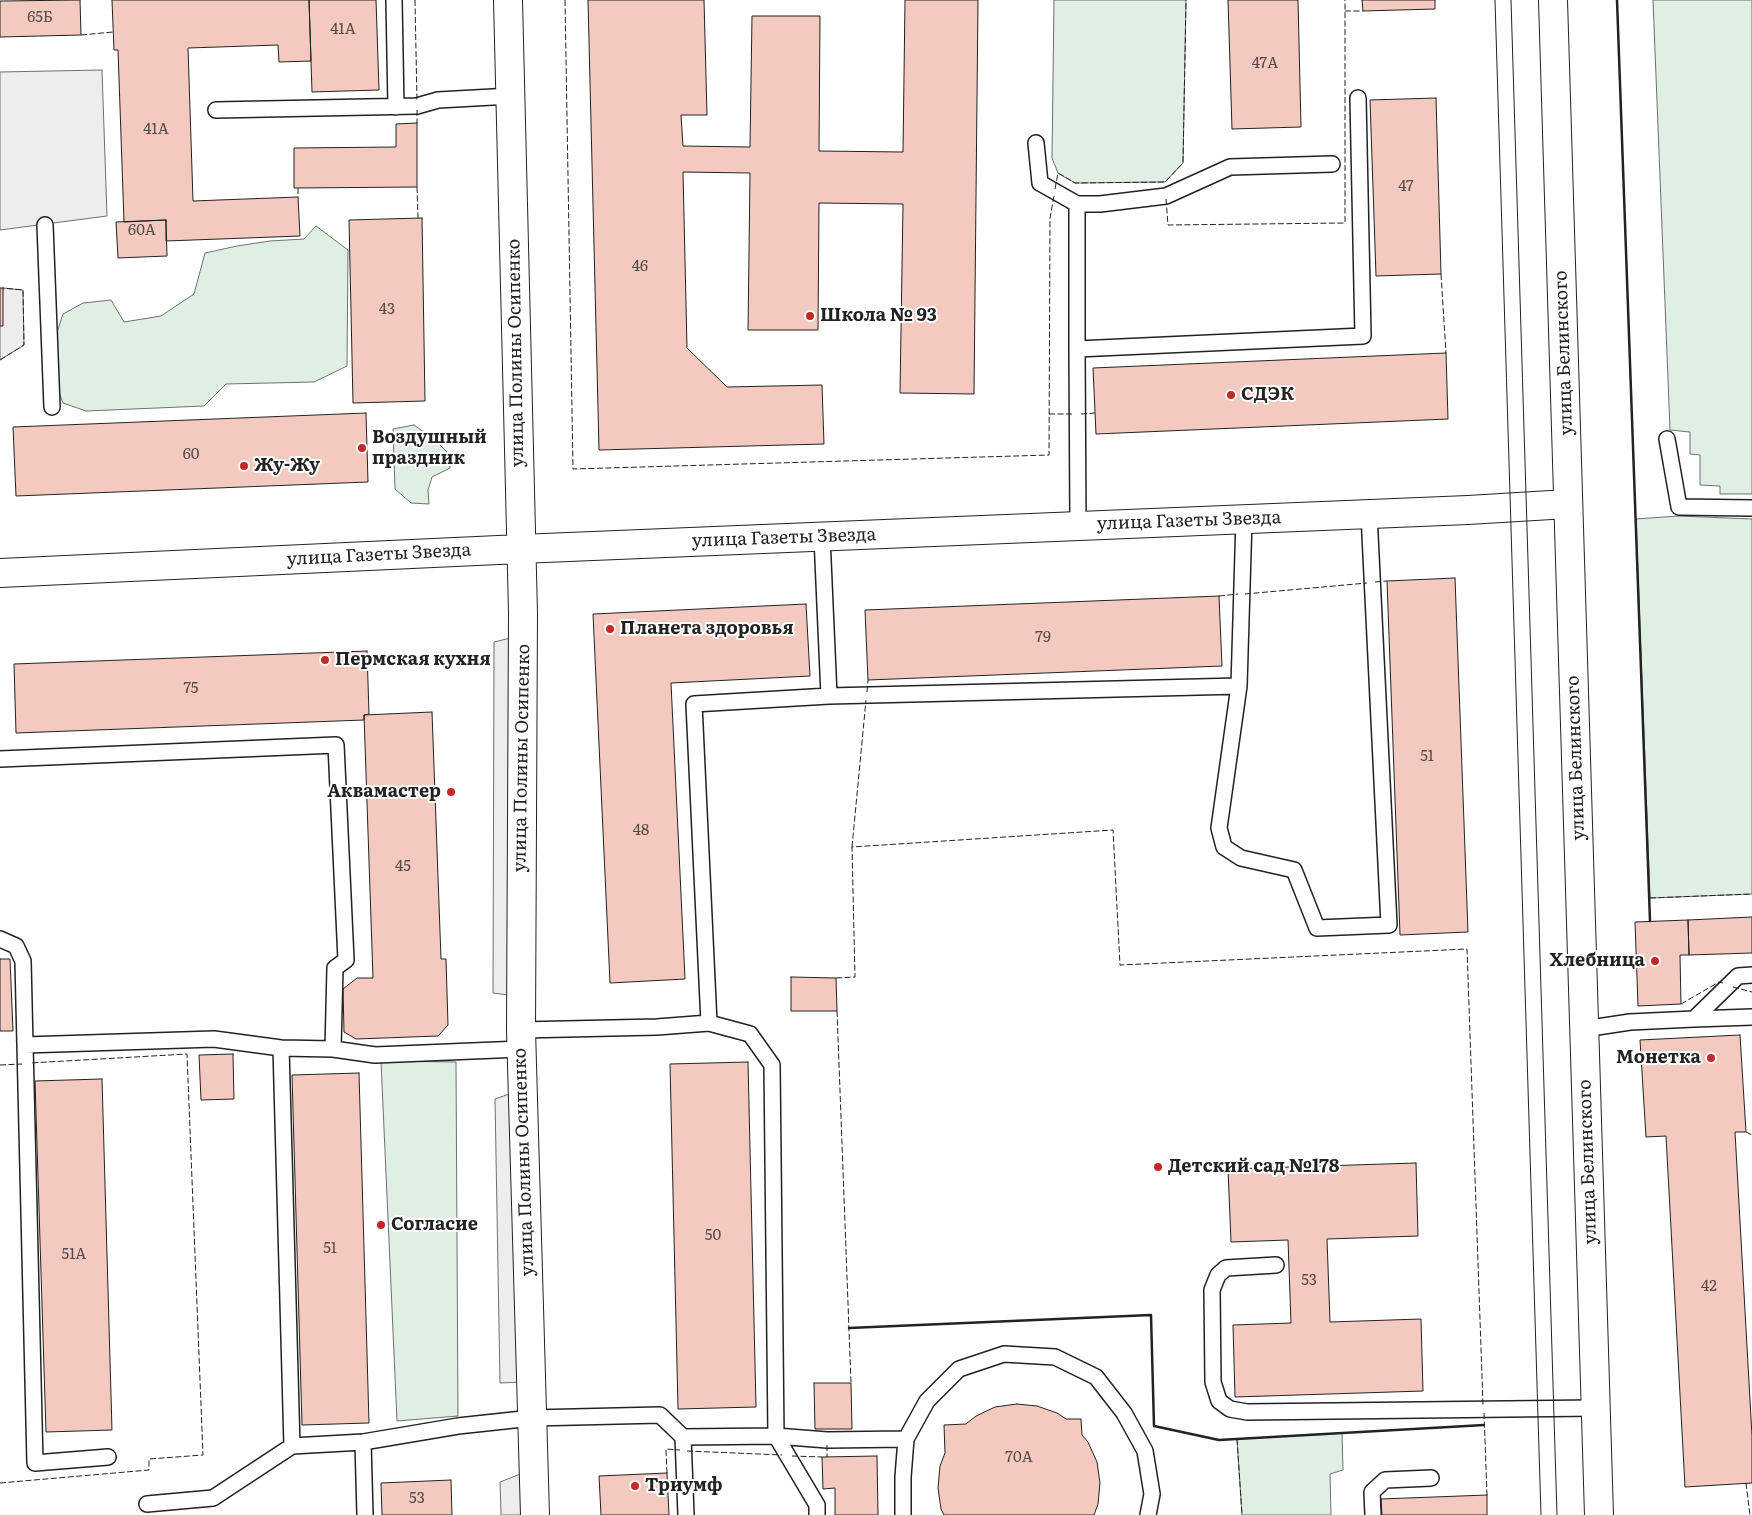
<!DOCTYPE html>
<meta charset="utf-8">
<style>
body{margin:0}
canvas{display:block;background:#fff}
</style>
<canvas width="1752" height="1515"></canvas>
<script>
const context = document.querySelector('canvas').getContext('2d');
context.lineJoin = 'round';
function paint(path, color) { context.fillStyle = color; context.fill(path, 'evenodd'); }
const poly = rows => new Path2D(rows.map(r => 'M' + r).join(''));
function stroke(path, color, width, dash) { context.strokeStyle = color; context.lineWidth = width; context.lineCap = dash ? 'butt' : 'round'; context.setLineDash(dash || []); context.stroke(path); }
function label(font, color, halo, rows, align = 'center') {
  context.font = font + ' Literata,serif'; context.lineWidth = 4; context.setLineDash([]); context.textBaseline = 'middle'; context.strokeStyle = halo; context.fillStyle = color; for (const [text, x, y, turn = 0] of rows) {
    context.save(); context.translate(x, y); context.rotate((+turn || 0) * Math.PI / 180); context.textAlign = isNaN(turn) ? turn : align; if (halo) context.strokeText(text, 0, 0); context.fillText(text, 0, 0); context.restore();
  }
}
const green = poly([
 [1054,0,1186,0,1183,163,1165,182,1075,183,1058,173,1052,158,1054,0],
 [1653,0,1752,0,1752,494,1720,494,1720,486,1700,485,1700,455,1690,454,1690,432,1670,430,1653,0],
 [316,226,348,250,347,366,314,382,226,384,204,406,86,411,63,403,53,377,53,345,63,314,83,303,111,300,124,322,161,316,194,294,205,253,237,246,270,241,304,239,316,226],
 [414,425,435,440,449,454,450,468,432,477,428,490,429,504,411,503,395,489,393,429,414,425],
 [1678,516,1752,519,1752,894,1650,898,1636,519,1678,516],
 [381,1061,456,1062,458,1416,397,1421,381,1061],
 [1342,1433,1343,1470,1330,1474,1331,1515,1242,1515,1237,1439,1342,1433]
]);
paint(green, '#e0efe3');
stroke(green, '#6f6f6f', 1);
const parking = poly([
 [102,70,107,216,0,230,0,72,102,70],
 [3,288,23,290,24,345,0,360,0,326,3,288],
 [523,635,515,996,493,993,494,642,523,635],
 [518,1091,524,1382,500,1383,495,1099,518,1091],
 [528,1471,529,1515,501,1515,500,1482,528,1471]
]);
paint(parking, '#ededed');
stroke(parking, '#6f6f6f', 1);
const building = poly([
 [80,0,81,35,0,37,0,1,80,0],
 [112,0,309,0,311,61,279,62,278,45,188,48,193,201,298,197,300,236,166,241,166,220,124,222,118,50,114,50,112,0],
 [309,0,376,0,379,90,312,92,309,0],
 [588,0,704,0,707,115,681,115,683,146,750,147,752,16,820,16,819,151,903,152,905,0,978,0,974,394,900,393,903,204,819,203,818,330,748,330,750,173,683,172,687,348,727,387,822,385,824,444,599,450,588,0],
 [1228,0,1298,0,1301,127,1232,129,1228,0],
 [1362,0,1435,0,1435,9,1363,11,1362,0],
 [1436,98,1441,274,1376,276,1370,100,1436,98],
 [417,123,417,187,294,188,294,148,396,147,396,124,417,123],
 [422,218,425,401,353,403,349,220,422,218],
 [166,220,167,256,118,258,116,222,166,220],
 [0,288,3,288,3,326,0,326,0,288],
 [1446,353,1448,419,1096,434,1093,368,1446,353],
 [366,413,368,482,16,496,13,427,366,413],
 [1455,578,1468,932,1400,935,1387,581,1455,578],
 [1219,596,1222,666,868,680,865,610,1219,596],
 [806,604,810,676,671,683,685,979,610,983,593,614,806,604],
 [367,651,369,714,364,715,364,720,16,733,14,664,367,651],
 [432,712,441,959,446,959,448,1025,438,1036,356,1039,344,1032,343,989,357,978,373,978,364,715,432,712],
 [1752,917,1752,953,1689,955,1688,920,1752,917],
 [1688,920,1689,955,1680,955,1681,1004,1638,1006,1635,922,1688,920],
 [0,959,10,959,13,1031,0,1031,0,959],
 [791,977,836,978,837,1011,791,1011,791,977],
 [1740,1035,1746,1132,1735,1132,1752,1436,1752,1483,1685,1487,1666,1136,1646,1137,1640,1040,1740,1035],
 [233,1054,234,1099,201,1100,199,1055,233,1054],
 [748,1062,756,1407,678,1409,670,1064,748,1062],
 [359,1073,369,1423,302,1425,292,1075,359,1073],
 [102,1079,112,1430,46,1432,35,1081,102,1079],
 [1416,1163,1418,1236,1327,1239,1330,1322,1421,1319,1423,1391,1235,1397,1233,1325,1291,1323,1288,1240,1231,1242,1228,1169,1416,1163],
 [814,1383,851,1383,852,1429,815,1429,814,1383],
 [1017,1404,1037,1406,1057,1413,1066,1419,1081,1419,1082,1435,1088,1442,1097,1462,1100,1483,1098,1504,1094,1515,944,1515,941,1509,938,1488,940,1466,945,1453,944,1425,966,1424,976,1416,995,1407,1017,1404],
 [877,1456,878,1515,835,1515,835,1488,823,1489,822,1457,877,1456],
 [667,1473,669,1515,601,1515,599,1476,667,1473],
 [451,1480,452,1515,382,1515,381,1483,451,1480],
 [1487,1495,1487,1515,1382,1515,1381,1499,1487,1495]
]);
paint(building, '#f3c9c0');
stroke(building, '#222', 1);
const lane = poly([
 [394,0,396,107],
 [216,110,417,106,438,100,511,96],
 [1036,143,1040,183,1077,204],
 [1332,164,1230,167,1166,196,1100,204,1077,204,1077,349,1363,336,1358,98],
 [45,225,52,407],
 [1077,349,1078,525],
 [1667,439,1679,507,1752,508],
 [1244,519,1239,686,1219,828,1224,847,1241,858,1294,870,1317,928,1389,925,1369,514],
 [822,537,829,696],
 [0,759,336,745,346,960,335,968,333,1049],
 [0,939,16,946,23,961,25,1045,214,1039,281,1048,333,1049,375,1055,521,1049],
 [1694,1019,1752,1017],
 [709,1023,694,704,829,696,1239,686],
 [1584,1029,1630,1022,1694,1019,1738,976,1752,975],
 [521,1030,657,1027,709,1023,750,1034,772,1065,776,1436,817,1505,817,1515],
 [25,1045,35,1463,108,1457],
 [281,1048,292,1446,363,1442,458,1426,532,1418,660,1415,683,1437,776,1436,827,1440,906,1439],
 [1276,1265,1226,1268,1218,1275,1212,1290,1213,1382,1219,1401,1230,1409,1247,1412,1595,1408],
 [683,1437,686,1515],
 [363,1442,365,1515],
 [147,1504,213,1498,292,1446],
 [903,1515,903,1477,906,1439,927,1401,959,1369,1004,1354,1055,1357,1096,1377,1124,1413,1145,1451,1152,1494,1148,1515],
 [1373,1515,1372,1492,1385,1480,1431,1478]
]);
const street = poly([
 [508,0,523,613,521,1030,535,1515],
 [0,573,520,549,1468,510,1568,504]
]);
const primary = poly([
 [1553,0,1599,1515]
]);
stroke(lane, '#222', 18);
stroke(street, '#222', 30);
stroke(primary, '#222', 30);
stroke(lane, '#fff', 15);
stroke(street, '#fff', 28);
stroke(primary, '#fff', 28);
stroke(poly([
 [1495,0,1541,1515],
 [1511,0,1557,1515]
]), '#222', 1);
stroke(poly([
 [415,0,417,102],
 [565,0,573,469,1049,455,1050,218,1054,196],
 [1345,11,1363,11],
 [81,35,113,32],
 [417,110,417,123],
 [417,187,418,218],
 [298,188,298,197],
 [1055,189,1058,173,1075,183,1165,182,1183,163,1186,0],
 [1166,199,1168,225,1345,223,1345,0],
 [1441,274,1446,353],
 [0,360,24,345,23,290,3,288],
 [1049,414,1074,414],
 [1081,414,1095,413],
 [1375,582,1387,581],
 [1245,594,1367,583],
 [1219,596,1238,594],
 [867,692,868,680],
 [852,847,866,700],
 [1650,898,1752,894],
 [836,978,855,977,852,847,1113,830,1120,965,1467,949,1483,1405],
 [1733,987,1752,992],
 [1681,1004,1719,982,1723,983],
 [837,1011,851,1383],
 [0,1065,22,1064],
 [1746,1132,1752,1135],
 [1484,1413,1487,1495],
 [1237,1439,1242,1515],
 [827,1445,827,1457],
 [687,1451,782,1455],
 [792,1456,822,1457],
 [667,1473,666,1449,680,1450],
 [0,1483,149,1470,149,1459,203,1455,187,1054,30,1063],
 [1746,1483,1750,1515]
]), '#222', 1, [6, 2.5]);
stroke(poly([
 [1617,0,1650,921],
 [849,1328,1151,1315,1154,1426,1219,1440,1484,1425]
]), '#222', 2.5);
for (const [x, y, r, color] of [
 [810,316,5,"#c62828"],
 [1231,395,5,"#c62828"],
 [362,448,5,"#c62828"],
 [244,466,5,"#c62828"],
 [610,629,5,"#c62828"],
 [325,660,5,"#c62828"],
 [451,792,5,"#c62828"],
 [1655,961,5,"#c62828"],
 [1711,1058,5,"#c62828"],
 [1158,1167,5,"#c62828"],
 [381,1225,5,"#c62828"],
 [635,1486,5,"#c62828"]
]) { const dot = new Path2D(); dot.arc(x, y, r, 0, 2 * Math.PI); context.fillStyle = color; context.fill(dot); stroke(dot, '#fff', 2); }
label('15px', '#564c4a', null, [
 ["65Б",40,18],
 ["41А",343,30],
 ["47А",1265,64],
 ["41А",156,130],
 ["47",1406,187],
 ["60А",142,231],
 ["46",640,267],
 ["43",387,310],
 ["60",191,455],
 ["79",1043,638],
 ["75",191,689],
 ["51",1427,757],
 ["48",641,831],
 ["45",403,867],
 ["50",713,1236],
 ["51",330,1249],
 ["51А",74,1255],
 ["53",1309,1281],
 ["42",1709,1287],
 ["70А",1019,1458],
 ["53",417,1499]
]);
label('bold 18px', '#222', '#fff', [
 ["Школа № 93",820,316],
 ["СДЭК",1241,395],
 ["Воздушный",372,438],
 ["праздник",372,459],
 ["Жу-Жу",254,466],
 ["Планета здоровья",620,629],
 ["Пермская кухня",335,660],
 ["Аквамастер",441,792,"right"],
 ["Хлебница",1645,961,"right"],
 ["Монетка",1701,1058,"right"],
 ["Детский сад №178",1168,1167],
 ["Согласие",391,1225],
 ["Триумф",645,1486]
], 'left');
label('18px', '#222', '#fff', [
 ["улица Полины Осипенко",516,353,-91],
 ["улица Белинского",1564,353,-92],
 ["улица Газеты Звезда",1189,521,-2],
 ["улица Газеты Звезда",784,538,-2],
 ["улица Газеты Звезда",379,555,-3],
 ["улица Полины Осипенко",522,758,-89],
 ["улица Белинского",1576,758,-92],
 ["улица Полины Осипенко",524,1162,-92],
 ["улица Белинского",1588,1162,-92]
]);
</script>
